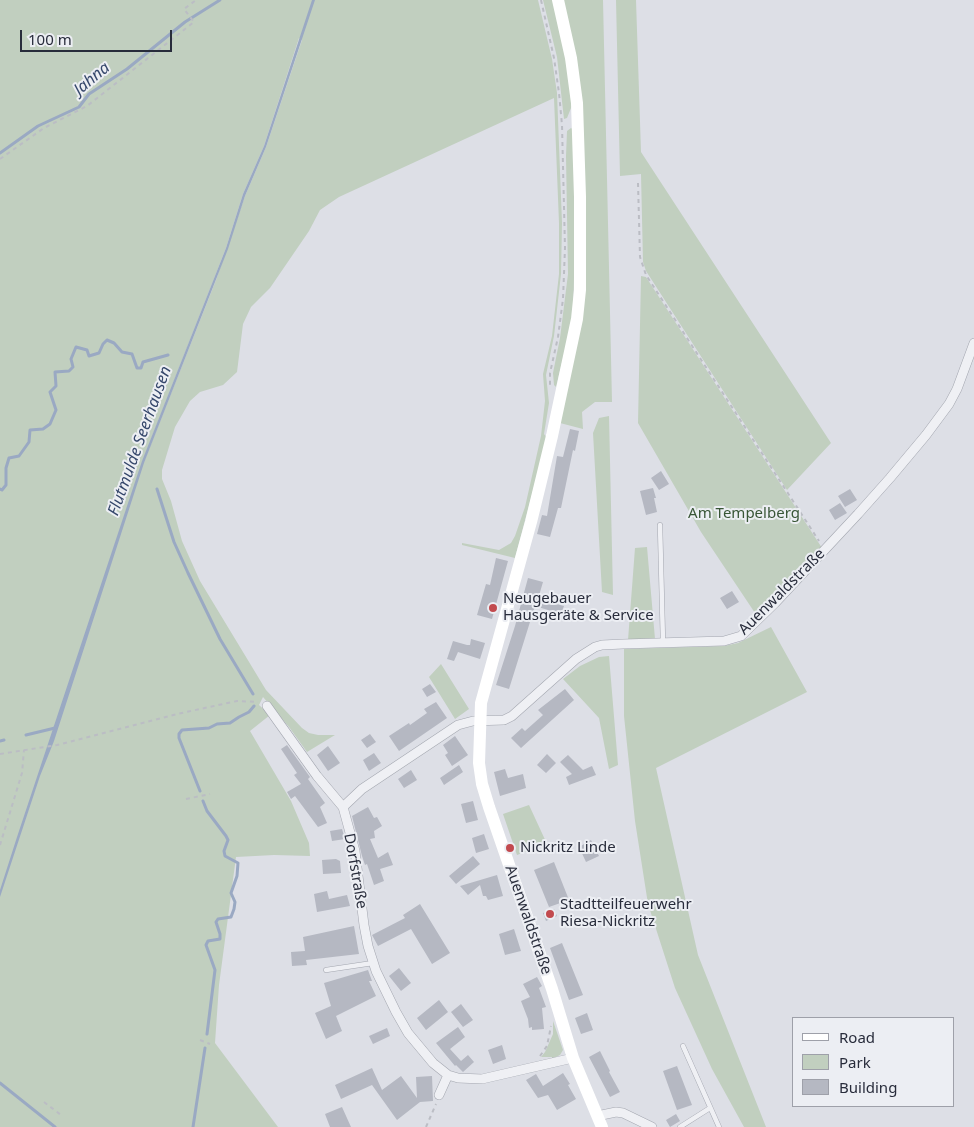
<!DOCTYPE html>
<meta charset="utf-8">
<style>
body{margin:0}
#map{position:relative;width:974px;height:1127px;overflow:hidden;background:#dddfe6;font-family:"Noto Sans",sans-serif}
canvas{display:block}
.legend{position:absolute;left:792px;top:1017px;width:162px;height:90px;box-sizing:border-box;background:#eceef3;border:1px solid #9ea0a9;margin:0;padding:6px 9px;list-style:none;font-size:15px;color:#282c3b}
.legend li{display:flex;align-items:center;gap:10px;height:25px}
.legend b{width:25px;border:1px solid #9ea0a9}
.scale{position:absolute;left:20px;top:30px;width:152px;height:22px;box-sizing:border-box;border:2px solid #282c3b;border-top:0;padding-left:6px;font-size:15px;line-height:18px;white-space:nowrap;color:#282c3b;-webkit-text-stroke:4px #eceef3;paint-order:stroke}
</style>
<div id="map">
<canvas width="974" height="1127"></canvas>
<ul class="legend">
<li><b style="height:6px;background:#fff"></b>Road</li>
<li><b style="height:14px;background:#c1cfbf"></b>Park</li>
<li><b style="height:14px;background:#b5b8c2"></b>Building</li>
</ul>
<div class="scale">100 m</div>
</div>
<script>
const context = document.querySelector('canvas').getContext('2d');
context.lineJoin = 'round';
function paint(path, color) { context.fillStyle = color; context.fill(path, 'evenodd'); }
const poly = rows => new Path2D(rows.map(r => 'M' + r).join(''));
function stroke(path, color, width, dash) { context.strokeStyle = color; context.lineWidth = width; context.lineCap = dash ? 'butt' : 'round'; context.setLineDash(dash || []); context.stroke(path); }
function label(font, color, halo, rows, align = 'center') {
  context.font = font + ' "Noto Sans",sans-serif'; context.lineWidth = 4; context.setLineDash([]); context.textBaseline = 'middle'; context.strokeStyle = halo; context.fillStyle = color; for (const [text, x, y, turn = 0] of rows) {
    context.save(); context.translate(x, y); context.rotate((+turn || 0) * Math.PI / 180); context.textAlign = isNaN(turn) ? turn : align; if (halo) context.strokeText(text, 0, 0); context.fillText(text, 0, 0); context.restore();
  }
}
paint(poly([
 [0,0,538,0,552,59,557,93,562,223,561,274,554,336,546,375,549,403,544,434,547,438,515,558,462,545,462,543,499,550,511,543,515,536,525,507,541,436,545,401,543,374,552,336,559,274,559,223,554,98,339,197,320,210,309,231,270,288,251,307,243,324,237,372,223,385,200,392,190,401,175,427,162,470,162,479,171,501,182,541,200,581,266,690,302,728,309,733,318,735,335,735,307,752,289,727,263,697,259,705,270,715,250,731,291,801,309,843,310,856,274,855,236,857,219,985,215,1043,278,1127,0,1127],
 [299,38,302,40,266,147,245,196,216,280,144,462,142,462,226,248,243,194,264,146],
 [543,0,553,0,561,31,573,103,567,118,564,119,557,57],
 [563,0,603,0,612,402,595,402,582,412,583,429,560,423,585,271],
 [616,0,636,0,641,152,831,443,787,490,646,271,643,262,641,174,620,176],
 [571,128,574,130,576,197,573,318,556,387,554,385,553,373,560,338,568,274,566,156,567,131],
 [641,276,646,277,822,548,757,616,701,532,638,423],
 [609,416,613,595,602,592,593,433,599,418],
 [647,547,655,639,628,640,635,548],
 [771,627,807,692,656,768,698,955,766,1127,744,1127,712,1069,675,988,648,904,635,821,624,716,624,649,724,646,738,643],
 [609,656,618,765,609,769,599,718,563,679,580,666,599,657],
 [441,664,469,709,455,719,429,677],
 [529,805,547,844,517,855,503,814],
 [553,1021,563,1050,560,1055,552,1059,552,1057,541,1057,545,1052,553,1034]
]), '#c1cfbf');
paint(poly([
 [312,0,315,0,266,147,245,196,228,249,144,463,54,741,40,776,0,897,0,890,17,837,142,461,226,248,243,194,264,146]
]), '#9aa9c3');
stroke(poly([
 [0,153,38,126,79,107,89,94,127,69,185,22,220,0],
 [0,489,2,490,6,485,6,468,9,458,19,456,29,442,30,430,43,429,50,424,56,410,50,392,56,386,55,372,69,371,73,367,71,359,76,347,87,350,89,356,99,353,103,344,107,340,114,343,122,352,132,354,137,368,141,368,143,362,168,355],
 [157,489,174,542,188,573,220,639,253,694],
 [26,735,55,728],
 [0,741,4,740],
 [200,791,179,738,179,734,182,730,209,728,217,724,230,723,239,717,249,712,254,706],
 [203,801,207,811,226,836,228,840,224,851,225,856,238,863,237,876,231,893,235,902,234,909,231,917,218,919,216,922,220,934,220,939,208,941,206,945,215,970,207,1034],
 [0,1083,55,1127],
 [193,1127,205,1048]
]), '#9aa9c3', 3);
paint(poly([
 [570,429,579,431,575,451,573,450,561,508,558,508,550,537,537,534,542,515,547,516,557,456,563,457],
 [661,471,669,484,659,490,651,478],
 [653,488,656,498,654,498,657,512,646,515,640,491],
 [850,489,857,500,845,507,838,496],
 [840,503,847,513,835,520,829,510],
 [496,558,508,561,492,619,477,615,486,584,490,585],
 [528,578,543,582,538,599,564,606,561,614,535,606,509,689,496,685,515,626],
 [732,591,739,602,727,609,720,598],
 [471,639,485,643,480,659,458,652,454,661,447,659,453,641,467,645,470,645],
 [430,684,436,692,427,697,422,689],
 [565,689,574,700,521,748,511,738,522,728,525,731,543,715,538,710],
 [436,702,447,718,399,751,389,736,409,723,410,725,427,713,424,709],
 [370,734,376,742,367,748,361,740],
 [455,736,468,755,452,766,445,755,448,753,443,745],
 [287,745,310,777,308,779,325,803,320,807,327,823,318,827,295,796,291,799,287,792,301,784,294,775,297,773,281,749],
 [328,746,340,763,328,771,317,755],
 [374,753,381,763,369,771,363,760],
 [547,754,556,763,546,773,537,765],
 [568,755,583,770,592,766,596,775,569,785,566,777,572,774,560,762],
 [459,765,463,772,444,785,440,778],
 [505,769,508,778,523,774,526,788,500,796,494,772],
 [411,770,417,780,404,788,398,779],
 [473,801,478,820,466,823,461,804],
 [368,807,374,818,377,817,382,826,374,831,375,838,370,839,378,858,388,852,393,865,380,869,384,881,374,885,367,864,365,865,362,856,352,816],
 [342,829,345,839,332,841,330,831],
 [484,834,489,849,476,853,472,838],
 [591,840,599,856,586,862,579,847],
 [473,856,480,864,456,884,449,876],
 [336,859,340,861,341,873,323,874,322,860],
 [554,862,569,900,549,907,534,870],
 [497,875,503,896,488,900,486,896,483,896,480,885,468,895,460,886],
 [327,891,329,899,347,895,350,906,317,912,314,894],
 [420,904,450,953,432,964,411,929,378,946,372,935,405,918,403,915],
 [554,909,557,916,546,921,543,913],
 [354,926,359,954,306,960,307,965,292,966,291,952,305,951,303,937],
 [514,929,521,951,505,955,499,934],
 [562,943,583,995,569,1000,550,948],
 [399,968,411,983,401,991,389,976],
 [368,970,372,981,369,981,376,996,336,1016,342,1031,326,1039,315,1013,331,1006,324,983],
 [537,977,542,986,539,988,546,1007,542,1008,544,1029,532,1030,532,1027,529,1028,528,1019,521,1001,530,997,523,984],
 [439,1000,448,1012,426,1030,417,1018],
 [461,1004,473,1020,463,1027,451,1012],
 [587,1013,593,1030,581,1034,575,1018],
 [458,1027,465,1037,450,1049,461,1061,468,1055,474,1062,463,1072,456,1065,455,1066,436,1043],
 [387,1028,390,1036,373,1044,369,1036],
 [502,1045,506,1059,493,1064,488,1050],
 [600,1051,610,1071,609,1072,620,1092,610,1097,589,1057],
 [677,1066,692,1105,677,1110,663,1071],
 [372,1068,382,1090,401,1076,417,1098,416,1077,432,1076,433,1101,420,1102,397,1120,372,1085,341,1099,335,1085],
 [563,1073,570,1084,568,1085,576,1099,557,1110,548,1095,538,1098,526,1080,536,1074,543,1086],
 [342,1107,351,1127,330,1127,325,1114],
 [676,1114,680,1121,670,1127,666,1120]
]), '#b5b8c2');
const lane = poly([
 [660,525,663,642],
 [326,970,373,963],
 [683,1046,719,1127],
 [680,1127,710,1108]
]);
const street = poly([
 [267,706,317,776,343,807],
 [343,807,362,789,458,725,473,721,504,720,512,716,576,659,595,647,602,645,623,644,724,641,741,636,775,603,858,514,890,478,926,435,949,404,957,389,974,343],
 [343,807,355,851,364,925,368,946,376,971,396,1012,408,1033,433,1063,448,1075,458,1078,482,1079,573,1058],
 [439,1095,448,1075],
 [597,1116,616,1112,623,1113,652,1127]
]);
stroke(lane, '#a3a6af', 5.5);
stroke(street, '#a3a6af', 10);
stroke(poly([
 [541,0,554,58,559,93,562,125,565,248,563,299,558,337,550,373,550,386],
 [0,159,44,128,87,106,194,22,184,9,196,0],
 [638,183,640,257,646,275,819,541],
 [0,754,57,745,177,714,237,701,258,702],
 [186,799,210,794],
 [0,845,22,773,24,750],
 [200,1040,210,1044],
 [540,1056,547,1046,551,1026],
 [44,1102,61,1115],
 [426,1127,436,1104]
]), '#bbbdc4', 2, [4, 4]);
stroke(lane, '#eff0f4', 4.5);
stroke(street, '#eff0f4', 9);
stroke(poly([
 [558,0,571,58,577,103,580,197,580,290,577,319,552,436,531,522,481,703,479,763,482,784,489,807,552,989,573,1058,602,1127]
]), '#fff', 12);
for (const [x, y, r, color] of [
 [493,608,5,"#c24a4e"],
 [510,848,5,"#c24a4e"],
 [550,914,5,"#c24a4e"]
]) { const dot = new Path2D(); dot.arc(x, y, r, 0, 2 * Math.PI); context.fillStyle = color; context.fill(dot); stroke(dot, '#eceef3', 2); }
label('15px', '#385536', '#eceef3', [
 ["Am Tempelberg",744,514]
]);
label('15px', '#282c3b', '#eceef3', [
 ["Auenwaldstraße",782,592,-45],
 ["Dorfstraße",355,871,80],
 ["Auenwaldstraße",528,920,71]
]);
label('15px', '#282c3b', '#eceef3', [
 ["Neugebauer",503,599],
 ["Hausgeräte & Service",503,616],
 ["Nickritz Linde",520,848],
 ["Stadtteilfeuerwehr",560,905],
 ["Riesa-Nickritz",560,922]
], 'left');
label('italic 16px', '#35476b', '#eceef3', [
 ["Jahna",92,79,-40],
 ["Flutmulde Seerhausen",140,441,-70]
]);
</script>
